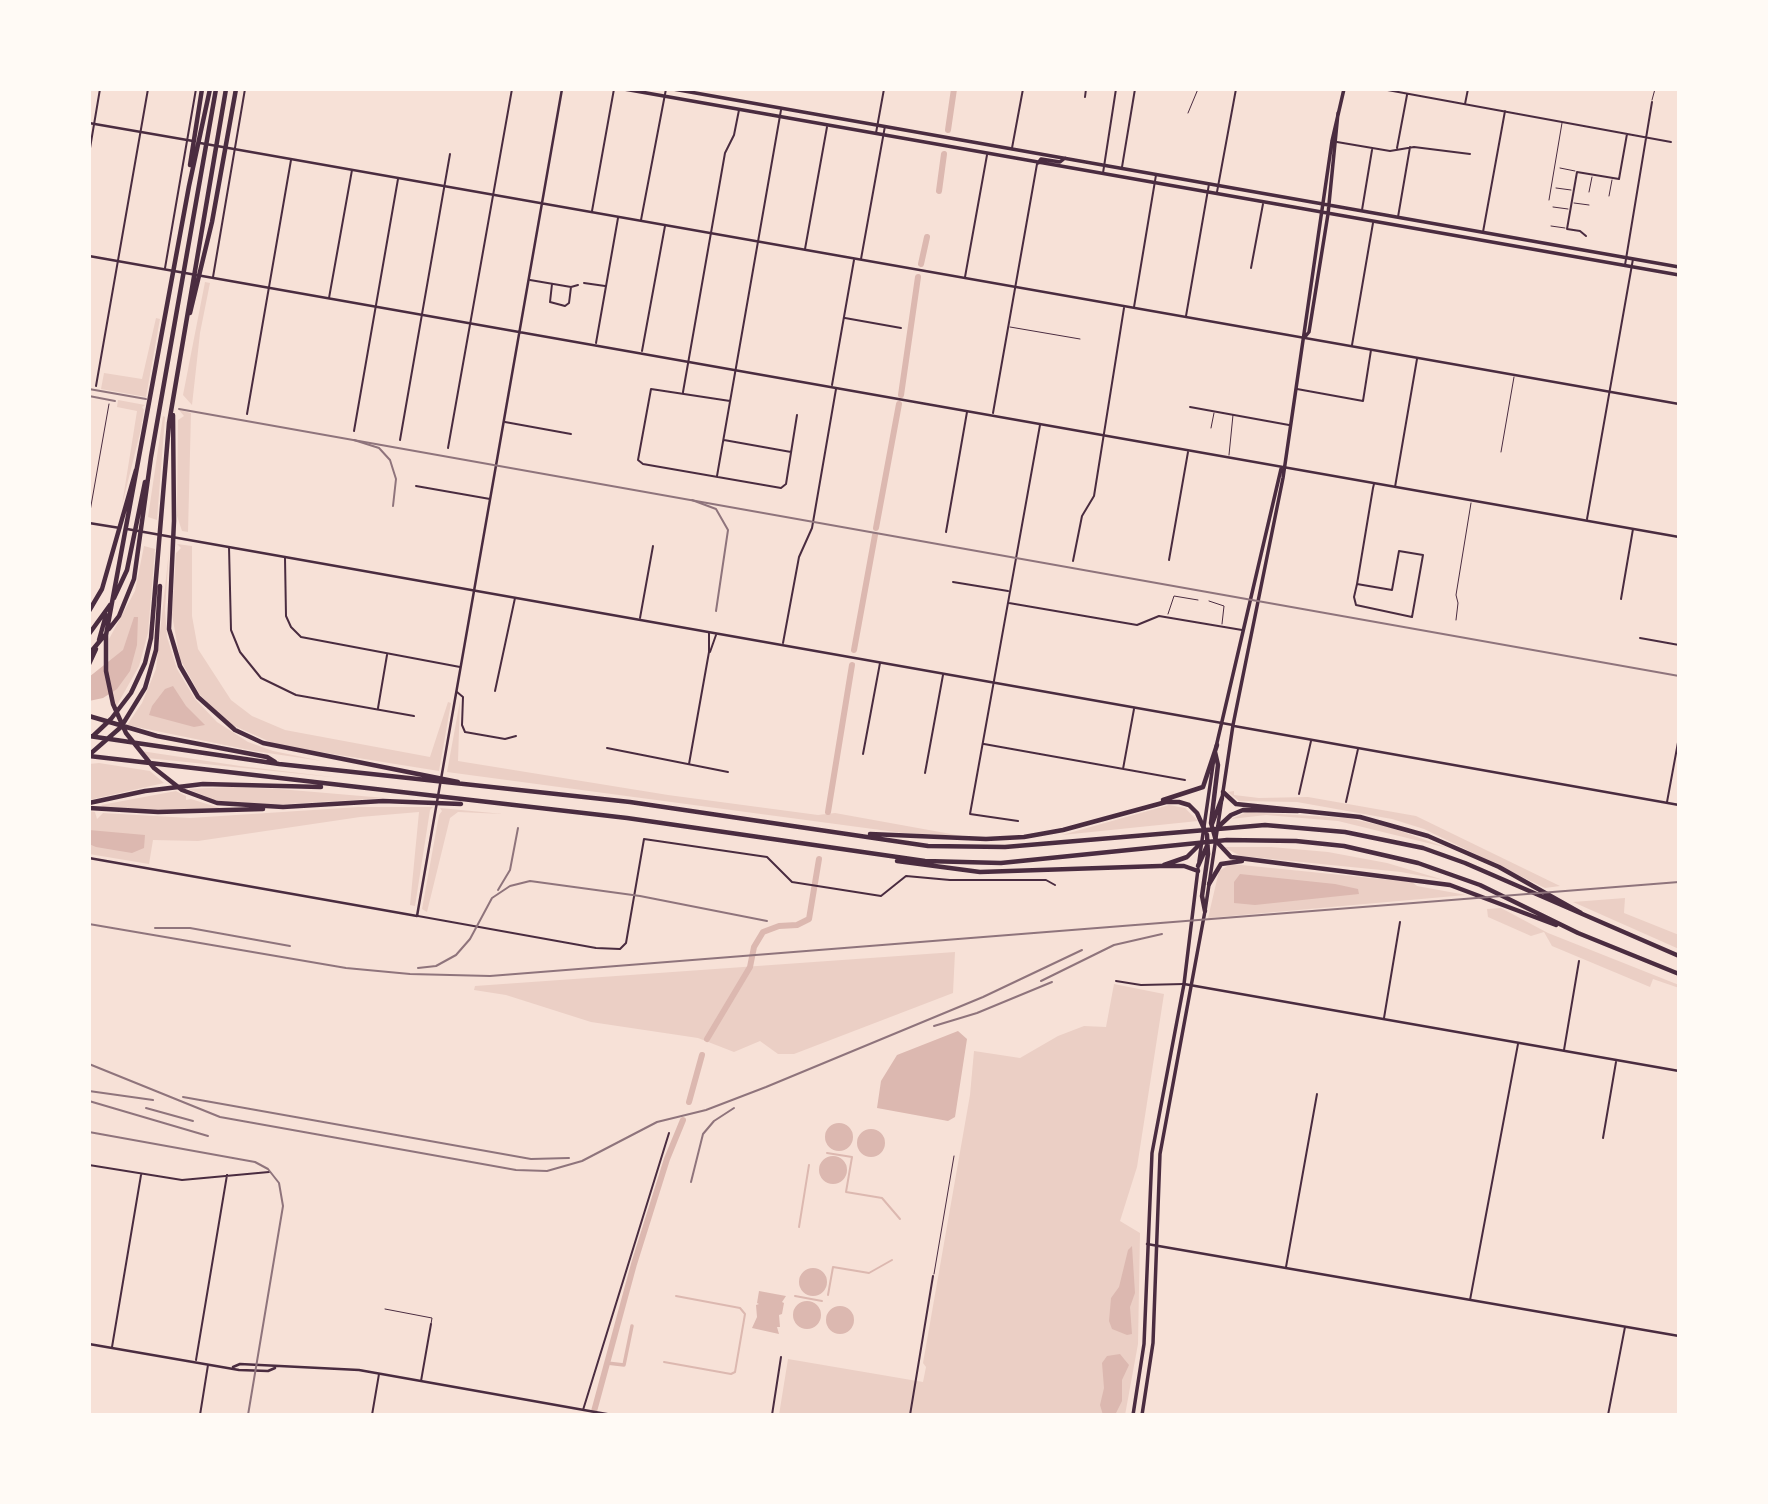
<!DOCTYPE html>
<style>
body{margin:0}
#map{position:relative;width:1768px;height:1504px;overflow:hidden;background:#f7e1d7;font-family:Commissioner,sans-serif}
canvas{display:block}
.frame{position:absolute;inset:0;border:91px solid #fffaf5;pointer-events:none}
</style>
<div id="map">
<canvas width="1768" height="1504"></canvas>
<div class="frame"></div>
</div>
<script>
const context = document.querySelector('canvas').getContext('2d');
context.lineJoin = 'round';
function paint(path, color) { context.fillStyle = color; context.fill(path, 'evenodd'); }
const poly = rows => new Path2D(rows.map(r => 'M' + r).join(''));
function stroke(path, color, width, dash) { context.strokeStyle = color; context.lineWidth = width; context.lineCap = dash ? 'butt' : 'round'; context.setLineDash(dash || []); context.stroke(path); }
paint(poly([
 [205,282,210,283,200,333,192,405,183,395],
 [156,318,160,319,146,397,101,389,104,373,142,379],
 [118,400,145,405,142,407,144,410,140,433,122,505,137,411,117,407],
 [179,410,191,413,188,532,182,531,177,516,178,420,184,416],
 [163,416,165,417,157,520,148,517],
 [177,544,192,546,192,616,198,649,231,700,252,716,285,730,430,757,448,702,451,703,439,771,277,745,230,724,200,695,180,659,172,615,176,553,181,548],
 [144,546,155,549,148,633,139,666,116,707,110,686,109,639,135,591],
 [169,551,165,610,167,637,177,669,195,699,217,722,248,742,273,751,322,761,254,751,127,725,142,703,156,669],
 [460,701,458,761,668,795,818,815,835,813,962,836,903,833,447,772],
 [141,751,240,766,341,778,147,758],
 [99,763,150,771,164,783,89,800,89,764],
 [230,787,279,789,385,798,255,806,214,800,188,789],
 [176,791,186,796,186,800,191,799,226,810,172,813,104,808,101,805],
 [1234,791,1234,795,1259,798,1308,797,1416,816,1560,886,1545,888,1424,829,1392,819,1297,802,1239,801,1228,792],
 [1169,805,1185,808,1198,821,1062,835],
 [359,807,433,807,430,810,415,906,410,905,419,812,360,817,198,841,153,840,149,864,89,854,89,811,95,812,97,819,103,813,190,818],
 [440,808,503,814,458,812,450,818,427,912,422,909,439,815,442,811],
 [1247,812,1347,818,1389,827,1448,848,1338,821,1266,815,1231,819],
 [1223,847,1271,847,1328,852,1387,863,1444,880,1401,872,1241,856],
 [1231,864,1412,882,1417,886,1466,895,1208,918,1219,871],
 [1625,898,1624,913,1679,935,1679,949,1573,902],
 [1501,908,1548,933,1679,985,1679,988,1653,979,1650,987,1552,946,1544,932,1531,936,1488,917,1487,909],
 [955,952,953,993,794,1054,778,1054,760,1041,734,1052,698,1038,591,1022,506,995,474,990,475,986],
 [1114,984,1164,994,1137,1167,1120,1221,1140,1233,1138,1344,1125,1415,779,1415,788,1359,923,1382,926,1367,923,1363,970,1095,974,1051,1020,1058,1058,1036,1084,1026,1106,1027]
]), '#ebcfc5');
paint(poly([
 [134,617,138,617,137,645,130,671,117,689,103,698,89,701,89,677,123,650],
 [173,686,186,706,205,725,194,727,149,715,152,706,165,689],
 [89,830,145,835,144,848,132,853,96,847,89,844],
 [1240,874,1335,884,1358,889,1359,894,1255,905,1234,903,1234,882],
 [958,1031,967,1039,955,1117,948,1121,877,1108,881,1081,897,1055],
 '825 1137a14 14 0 1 1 28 0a14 14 0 1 1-28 0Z',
 '857 1143a14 14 0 1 1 28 0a14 14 0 1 1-28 0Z',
 '819 1170a14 14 0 1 1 28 0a14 14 0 1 1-28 0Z',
 [1132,1246,1135,1293,1130,1307,1132,1334,1127,1335,1112,1329,1109,1321,1111,1298,1119,1287,1128,1250],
 '799 1282a14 14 0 1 1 28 0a14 14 0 1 1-28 0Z',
 [759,1291,786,1296,782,1302,784,1303,782,1314,779,1315,780,1327,777,1327,779,1334,752,1328,757,1317,756,1305,759,1304,757,1303],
 '793 1315a14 14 0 1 1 28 0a14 14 0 1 1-28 0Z',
 '826 1320a14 14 0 1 1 28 0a14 14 0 1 1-28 0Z',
 [1120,1354,1129,1365,1122,1380,1122,1401,1115,1415,1103,1415,1100,1405,1104,1388,1102,1363,1107,1356]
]), '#dcb8b0');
stroke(poly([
 [827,1153,852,1157,846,1192,882,1198,900,1219],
 [799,1227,809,1165],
 [828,1295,833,1267,869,1273,892,1260],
 [795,1296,822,1301],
 [664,1362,731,1374,735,1372,745,1314,740,1308,676,1296]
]), '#dcb8b0', 2);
stroke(poly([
 [607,1363,624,1365,632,1326]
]), '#dcb8b0', 3.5);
stroke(poly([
 [948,130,954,89],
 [939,191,944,154],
 [921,264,927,237],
 [901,395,918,277],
 [876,528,899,404],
 [854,650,875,535],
 [828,812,852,665],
 [707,1039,750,967,754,947,763,932,779,926,797,925,809,919,819,859],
 [689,1102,702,1055],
 [593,1415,634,1264,667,1159,683,1120]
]), '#dcb8b0', 6);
stroke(poly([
 [1652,100,1655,89],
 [1188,113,1198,89],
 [1560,168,1575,171],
 [1556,188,1571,190],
 [1589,192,1592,177],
 [1609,196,1612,180],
 [1549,200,1562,123],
 [1574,203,1589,205],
 [1553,207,1568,209],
 [1551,226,1565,228],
 [1010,327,1080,339],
 [1211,428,1214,413],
 [1501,452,1514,377],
 [1229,455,1233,415],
 [89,517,109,404],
 [1209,601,1224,606,1222,624],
 [1168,614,1174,596,1198,600],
 [1456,620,1458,603,1456,595,1471,503],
 [934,1274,954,1156],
 [385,1309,432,1318,431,1324]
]), '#4a2c40', 1);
stroke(poly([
 [1382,89,1671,142],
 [1085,97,1086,89],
 [1465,104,1468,89],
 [876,133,884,89],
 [1337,142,1390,151,1414,147,1470,154],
 [1012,148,1023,89],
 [1397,148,1407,95],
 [89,154,100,89],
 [1122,167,1135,89],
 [1103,173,1116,89],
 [1217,192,1236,89],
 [1362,210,1372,150],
 [592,211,614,89],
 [1398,217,1410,147],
 [641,220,666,89],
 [1483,232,1505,111],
 [1586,236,1580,231,1567,229,1577,172,1619,179,1627,134],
 [805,249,827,127],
 [861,259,885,126],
 [1625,265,1652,102],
 [165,268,196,89],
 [1251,268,1263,204],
 [213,277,245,89],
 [965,277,987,155],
 [530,280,571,287,578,285],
 [584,283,605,286],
 [552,284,550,302,565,306,569,303,571,287],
 [329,298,352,170],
 [1134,307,1156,175],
 [1186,316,1209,184],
 [845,318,901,328],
 [596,343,618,218],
 [1352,345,1373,223],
 [642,351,665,226],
 [832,385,854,260],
 [96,386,148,89],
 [1297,389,1363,401,1371,350],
 [683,392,725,153,734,135,739,110],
 [730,401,651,389,638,460,643,464,781,488,786,484,797,415],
 [1190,407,1289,425],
 [993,413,1037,164],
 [247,414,291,160],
 [505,422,571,434],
 [354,431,398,179],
 [400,440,450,154],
 [724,440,791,452],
 [448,448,512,89],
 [717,476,781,110],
 [416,486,490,499],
 [1395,487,1417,359],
 [1587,519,1633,259],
 [946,532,967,412],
 [229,547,231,630,240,652,261,678,296,695,414,716],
 [285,558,286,616,291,627,301,637,460,667],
 [1169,560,1188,452],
 [1073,561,1082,516,1094,496,1124,308],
 [953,582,1008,591],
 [1357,584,1392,590,1399,551,1423,555,1412,617,1356,605,1354,597,1357,584,1373,488,1374,484],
 [1621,599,1633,529],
 [1009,603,1137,625,1159,616,1242,630],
 [640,618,653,546],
 [1640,638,1679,645],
 [783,643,799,557,812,528,836,389],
 [710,652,716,635],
 [495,691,515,598],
 [457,692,463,697,462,725,465,732,505,739,516,736],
 [378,708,387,655],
 [984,744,1185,780],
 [607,748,728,772],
 [863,754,880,663],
 [689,764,709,652,709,633],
 [1123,769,1134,709],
 [925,773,943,675],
 [1299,794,1311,741],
 [1346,802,1358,749],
 [1667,802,1679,737],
 [1018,821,970,814,1040,425],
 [418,916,596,948,620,949,626,943,644,839,767,857,792,882,881,896,906,876,950,880,1046,880,1055,885],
 [1116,981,1141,985,1184,984],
 [1384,1018,1400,922],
 [1564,1050,1579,961],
 [1603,1138,1616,1062],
 [89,1165,182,1180,269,1172],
 [1286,1267,1317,1094],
 [1470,1300,1518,1044],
 [112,1347,141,1175],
 [196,1360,227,1175],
 [421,1381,431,1324],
 [583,1410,669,1133],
 [200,1415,208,1365],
 [372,1415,379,1374],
 [772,1415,781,1357],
 [910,1415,933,1276],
 [1608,1415,1625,1327]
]), '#4a2c40', 2);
stroke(poly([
 [89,123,193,141],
 [200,143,1679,404],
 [89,256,1679,537],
 [1234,726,1679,805],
 [89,858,417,916,562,89],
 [1147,1244,1679,1336]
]), '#4a2c40', 2.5);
stroke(poly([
 [89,523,120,528],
 [127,529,1233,725],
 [1184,984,1679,1071],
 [89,1344,239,1370,268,1371,275,1368],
 [233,1367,240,1364,359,1370,612,1415]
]), '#4a2c40', 2.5);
stroke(poly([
 [624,89,1679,275],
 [673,89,1679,267],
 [1038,163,1041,159,1060,162,1065,158],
 [1304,338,1309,332,1328,214,1338,113],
 [1216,747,1281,469],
 [1199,861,1214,758],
 [1133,1415,1144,1344,1152,1153,1184,984,1198,869],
 [1142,1415,1153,1343,1160,1154,1205,911,1233,725,1283,478,1332,141,1344,89]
]), '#4a2c40', 3.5);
stroke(poly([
 [210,89,189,186,106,635,106,671,113,704,126,733,154,768,182,790,217,803,283,807,383,801,461,804],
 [190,165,202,89],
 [190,313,212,222,236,89],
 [173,415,174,521,169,629,180,666,198,697,235,730,263,743,458,782],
 [114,598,127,570,145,482],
 [89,611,102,589,136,470],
 [109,629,119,616,134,579,151,457,216,89],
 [89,634,110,605],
 [99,640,106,615],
 [89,654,104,636],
 [89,664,96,649],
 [89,716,157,736,267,757,275,762],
 [89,736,279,764,630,802,928,846,1005,847,1265,825,1345,832,1423,848,1465,863,1679,956],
 [93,736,111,719,131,693,145,663,151,638,169,423,226,89],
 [1215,752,1218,765,1211,823,1216,841,1231,857,1450,885,1556,925],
 [89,755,121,727,145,688,156,650,160,586],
 [89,756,627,818,925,861,1001,863,1227,840,1296,841,1344,846,1418,863,1480,885,1578,933,1679,974],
 [1223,792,1236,804,1360,817,1428,836,1499,867,1581,913],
 [1163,800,1203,787,1217,745],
 [89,803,145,791,203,784,321,787],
 [89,808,158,812,263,809],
 [1212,824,1222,798],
 [1218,827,1231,815,1243,810,1298,811],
 [870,834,986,839,1024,837,1063,830,1166,802,1179,802,1189,805,1197,813,1207,835,1208,854,1202,896,1205,911],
 [897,861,980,872,1160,866,1184,866,1198,871],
 [1164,865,1187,857,1201,843],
 [1198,866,1207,846],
 [1209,884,1221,864,1242,861]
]), '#4a2c40', 4.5);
stroke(poly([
 [89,389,146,399],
 [179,409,1679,676]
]), '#8f747c', 2);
stroke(poly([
 [89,396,115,401],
 [354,440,379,448,390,460,396,479,393,506],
 [692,500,716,509,728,530,716,611],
 [498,890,510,870,518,828],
 [89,924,346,968,410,974,490,976,1679,882],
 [155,928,190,928,290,946],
 [418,968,436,966,456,955,470,939,492,898,510,886,530,881,640,896,767,921],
 [1041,981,1114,945,1162,934],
 [934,1026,977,1013,1052,982],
 [89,1064,220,1117,516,1170,547,1171,582,1161,657,1122,706,1110,766,1087,983,997,1082,950],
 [89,1091,153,1100],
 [183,1097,531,1159,569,1158],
 [89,1101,208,1136],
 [146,1108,193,1121],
 [89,1132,255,1162,268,1169,279,1183,283,1206,248,1415],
 [691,1182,703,1134,714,1121,734,1108]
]), '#8f747c', 2);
</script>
